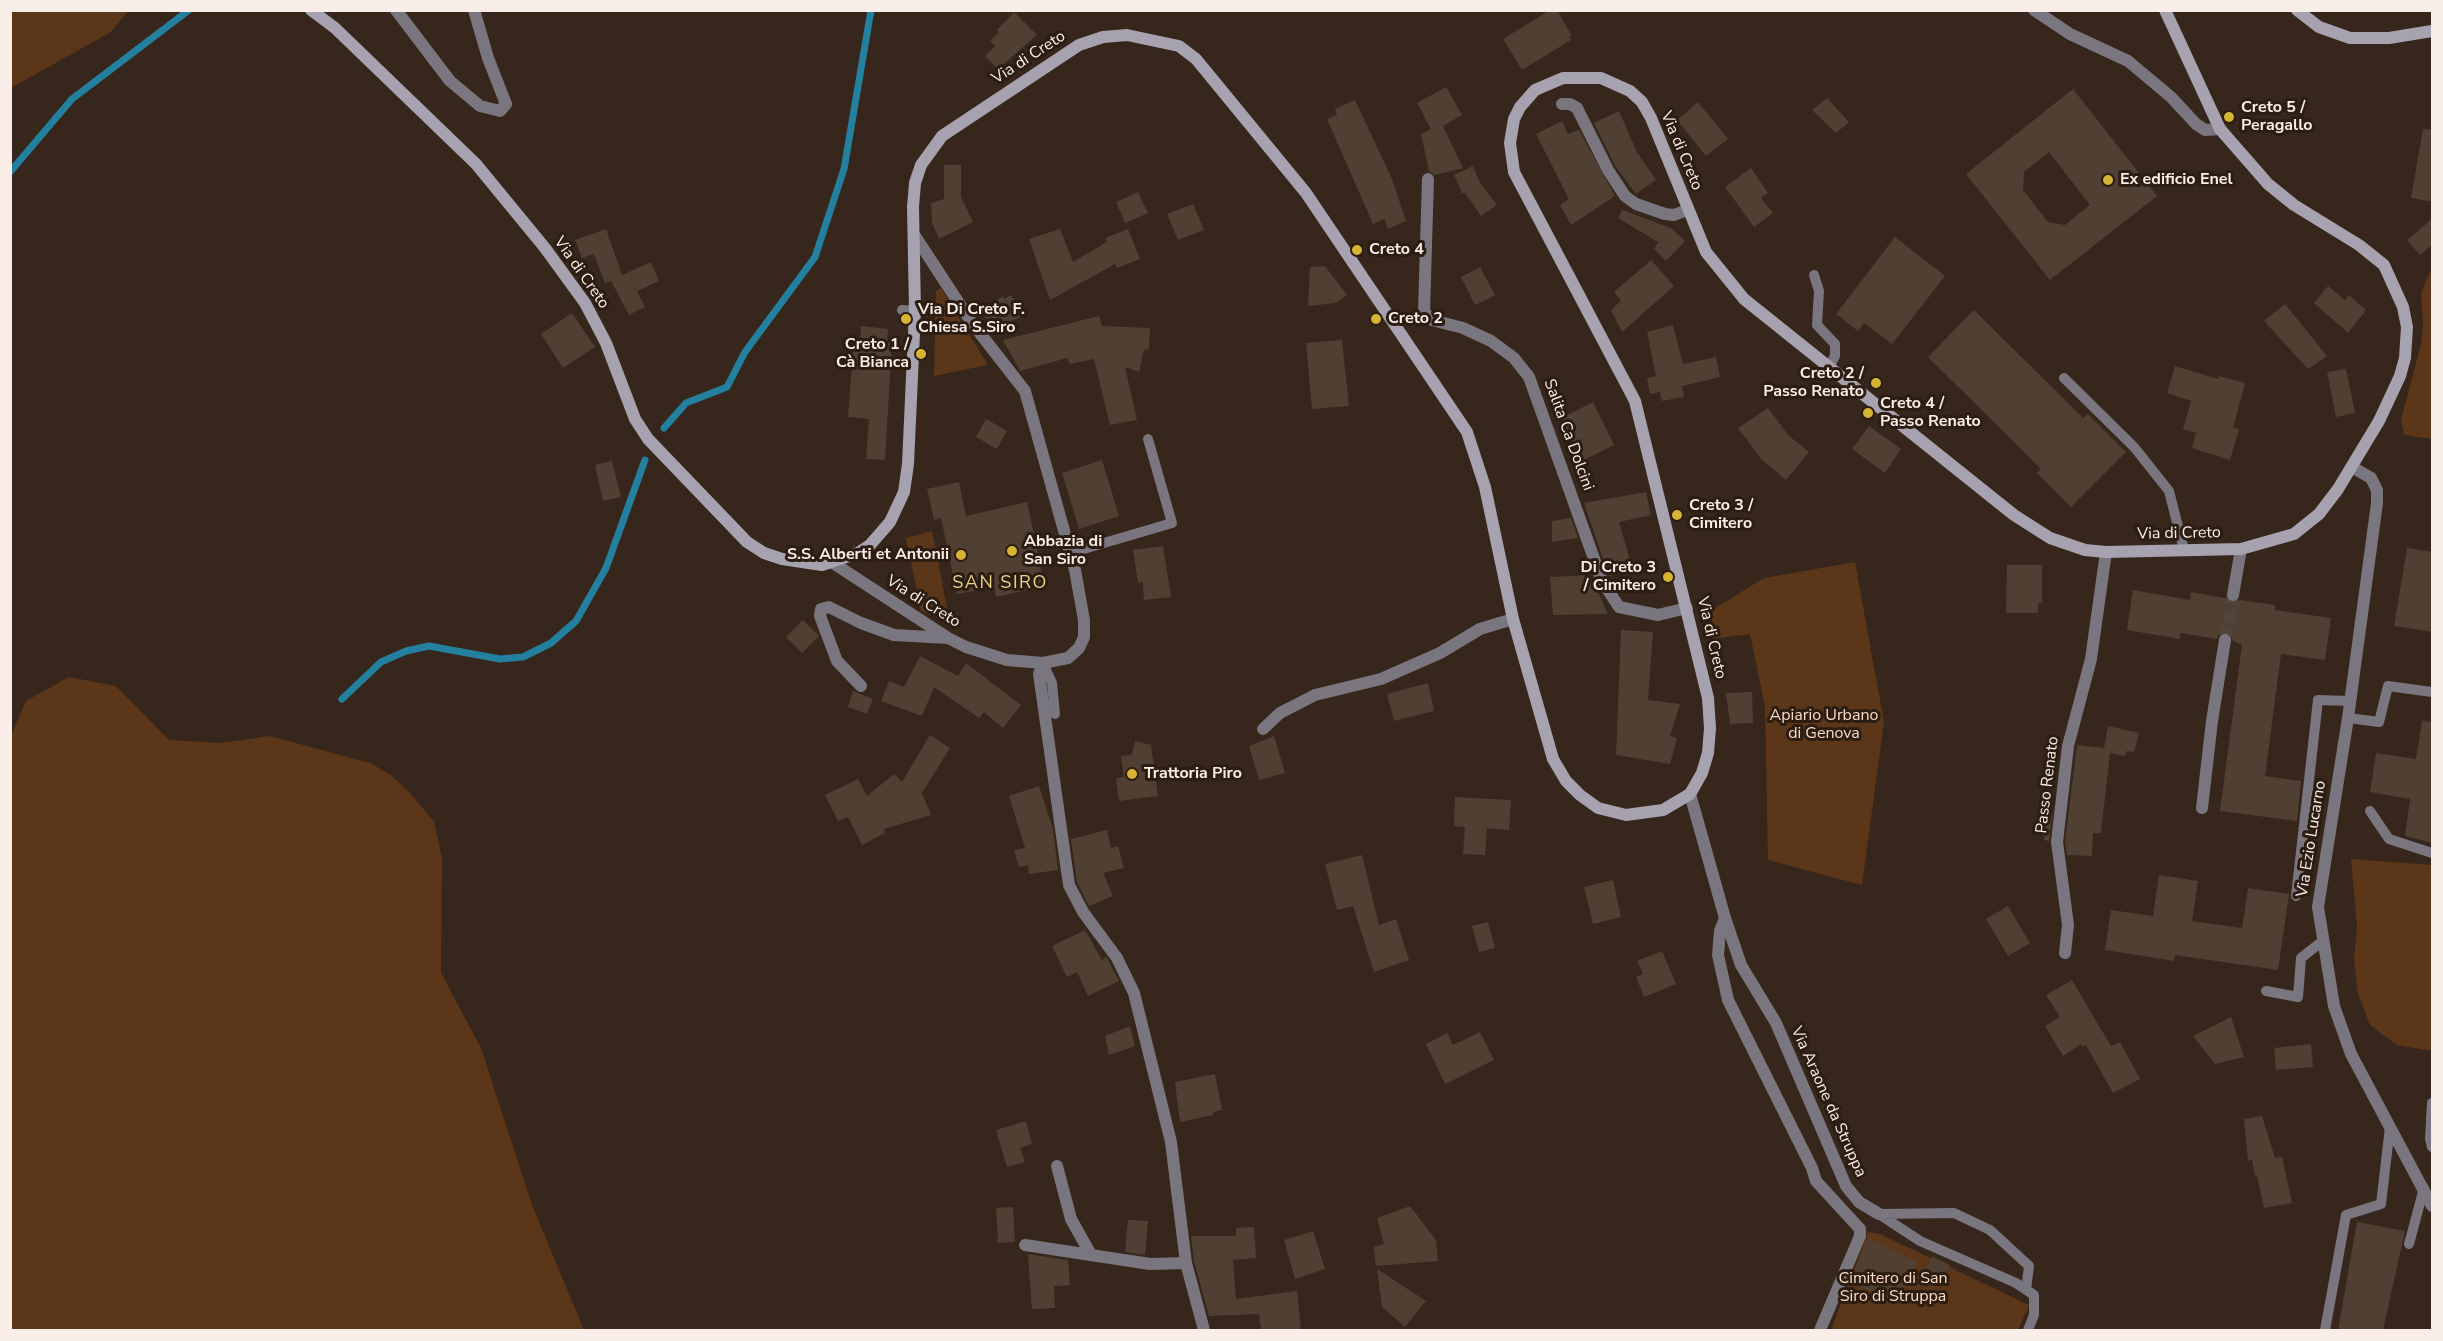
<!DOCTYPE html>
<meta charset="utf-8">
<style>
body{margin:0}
#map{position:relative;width:2443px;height:1341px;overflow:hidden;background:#36261b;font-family:"Nunito Sans",sans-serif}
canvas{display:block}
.frame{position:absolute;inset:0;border:12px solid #f9eee7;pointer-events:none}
</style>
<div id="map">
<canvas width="2443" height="1341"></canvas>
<div class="frame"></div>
</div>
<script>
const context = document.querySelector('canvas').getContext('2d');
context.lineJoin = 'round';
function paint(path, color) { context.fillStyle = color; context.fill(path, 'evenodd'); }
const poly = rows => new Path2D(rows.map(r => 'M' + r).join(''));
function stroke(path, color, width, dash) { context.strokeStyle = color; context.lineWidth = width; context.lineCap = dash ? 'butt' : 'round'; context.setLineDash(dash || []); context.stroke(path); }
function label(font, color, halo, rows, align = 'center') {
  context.font = font + ' "Nunito Sans",sans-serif'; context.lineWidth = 6; context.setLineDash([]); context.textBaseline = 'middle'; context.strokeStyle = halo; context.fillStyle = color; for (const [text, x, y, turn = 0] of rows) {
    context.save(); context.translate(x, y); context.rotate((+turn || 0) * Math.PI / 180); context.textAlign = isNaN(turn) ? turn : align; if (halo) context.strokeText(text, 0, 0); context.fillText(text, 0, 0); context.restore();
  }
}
paint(poly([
 [11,10,128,10,128,11,111,32,11,88],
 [2432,268,2432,439,2404,435,2401,420,2421,344,2423,325,2421,292],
 [941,288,988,365,934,376,936,291],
 [932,531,950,623,921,611,906,538],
 [1855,562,1884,722,1862,885,1768,860,1765,707,1750,634,1712,639,1712,610,1764,578],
 [69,677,116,686,169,740,221,743,270,736,370,763,391,775,411,794,434,822,442,858,441,973,481,1048,532,1205,584,1330,11,1330,11,736,26,701],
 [2351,859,2432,865,2432,1051,2397,1045,2370,1025,2358,994,2354,960,2357,927],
 [1868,1232,1880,1234,2029,1305,2018,1330,1831,1330]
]), '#5c3618');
stroke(poly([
 [10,172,72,99,189,10],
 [664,428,686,403,727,387,745,352,815,257,844,169,871,10],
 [342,699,381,662,406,651,429,646,500,659,523,657,551,643,576,621,606,568,645,460]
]), '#23819f', 7);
paint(poly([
 [1550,10,1557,10,1572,36,1569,37,1571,40,1522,70,1503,39],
 [1014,12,1037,35,998,69,985,56,995,46,990,41,999,32,997,30],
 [1446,87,1462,115,1443,126,1463,168,1435,175,1429,171,1421,134,1431,129,1417,103],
 [2073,89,2157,196,2050,280,1966,174],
 [2049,152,2090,205,2065,225,2048,222,2023,190,2024,172],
 [1827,98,1849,122,1836,133,1812,110],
 [1355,100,1392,179,1406,221,1388,229,1384,219,1373,224,1327,119,1337,115,1335,109],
 [1698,102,1728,139,1706,156,1677,120],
 [1619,111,1637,152,1656,180,1636,194,1615,166,1594,123],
 [1562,121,1568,134,1579,130,1615,196,1571,225,1560,205,1569,199,1536,134],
 [2423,129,2433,130,2433,202,2411,198],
 [944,165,961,165,961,197,973,222,939,239,932,223,931,203,944,199],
 [1473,166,1480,183,1497,205,1481,216,1465,193,1462,193,1454,175],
 [1751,168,1768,193,1761,198,1773,213,1754,227,1725,187],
 [1138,192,1148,213,1125,223,1116,202],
 [1193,204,1204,230,1178,240,1167,214],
 [1622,210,1671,228,1685,241,1666,261,1654,249,1658,242,1618,218],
 [2433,218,2433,244,2420,255,2407,240],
 [606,229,622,275,651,262,659,281,637,291,645,307,629,315,611,281,605,283,594,254,582,258,575,240],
 [1060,229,1073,262,1107,242,1105,238,1128,229,1140,259,1117,268,1115,264,1050,300,1029,239],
 [1895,237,1945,276,1892,344,1864,323,1858,331,1836,314],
 [1651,260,1674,286,1622,332,1611,310,1621,301,1614,292],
 [1325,266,1347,295,1336,303,1308,306,1310,267],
 [1480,267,1495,295,1475,305,1461,277],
 [2328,286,2345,300,2349,295,2366,310,2348,333,2314,303],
 [1011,295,1024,315,994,331,982,312,1003,296,1004,299],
 [2285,304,2327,356,2308,369,2264,321],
 [1974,310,2083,418,2088,414,2126,452,2071,507,2037,473,2041,469,1928,357],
 [572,313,595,347,563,368,541,334],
 [1099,316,1102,326,1150,328,1149,349,1144,350,1139,372,1125,367,1137,420,1110,425,1094,359,1070,364,1067,358,1020,371,1003,340],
 [1673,325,1683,364,1716,357,1720,377,1682,386,1684,397,1662,401,1660,392,1650,394,1647,378,1656,376,1647,332],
 [861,326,888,329,887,343,892,343,885,460,866,459,869,419,848,417,854,340,860,341],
 [1342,340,1349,406,1312,409,1306,343],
 [2175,366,2218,379,2219,376,2245,383,2233,428,2239,429,2230,460,2192,448,2196,433,2183,429,2191,401,2167,393],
 [2346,369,2355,413,2336,417,2327,372],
 [1593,402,1614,445,1582,461,1561,418],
 [1768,408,1789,436,1809,452,1786,480,1762,460,1738,428],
 [986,419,1007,431,997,449,976,437],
 [1869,426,1901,449,1885,473,1852,449],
 [1102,460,1119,516,1079,529,1062,473],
 [612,461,621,497,603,501,595,465],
 [959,482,966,516,1027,502,1045,586,996,597,994,587,957,594,941,518,934,520,927,489],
 [1646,492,1651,515,1619,522,1633,570,1609,576,1584,503],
 [1571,518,1578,538,1552,542,1552,521],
 [1163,546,1171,597,1144,600,1143,582,1138,583,1133,550],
 [2407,548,2433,552,2433,632,2394,626],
 [2007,565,2042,565,2042,603,2038,603,2038,613,2006,613],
 [1590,575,1608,614,1553,615,1550,577],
 [2133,590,2190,600,2191,592,2225,598,2232,603,2240,600,2275,605,2275,610,2331,618,2325,660,2281,654,2265,776,2301,781,2297,821,2220,811,2242,645,2233,641,2231,634,2226,632,2219,634,2217,639,2180,633,2180,639,2127,630],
 [803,620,819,636,802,653,786,637],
 [1621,630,1653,632,1648,700,1680,704,1670,736,1677,738,1670,764,1616,755],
 [920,656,958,676,966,663,1021,705,1003,728,984,712,979,718,934,687,922,716,881,701,889,681,904,687],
 [1428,683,1434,711,1394,721,1387,694],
 [853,691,873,699,867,714,848,707],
 [1752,692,1753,723,1730,724,1726,693],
 [2422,721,2433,722,2433,843,2405,836,2410,799,2370,792,2376,753,2416,759],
 [2108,726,2139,733,2134,752,2127,751,2125,756,2110,753,2101,833,2093,833,2092,856,2067,855,2065,842,2077,745,2104,748],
 [930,735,950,748,922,793,931,815,884,829,885,833,862,845,848,817,838,821,825,795,858,779,867,796,894,774,902,782],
 [1274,736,1285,773,1259,780,1249,746],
 [1135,741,1151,745,1158,796,1119,801,1116,778,1124,777,1121,756,1132,755],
 [1039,786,1053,829,1058,870,1029,874,1028,865,1019,867,1014,850,1025,848,1009,796],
 [1455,797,1511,800,1509,830,1487,828,1485,855,1463,854,1465,827,1454,826],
 [2040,813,2052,815,2049,841,2044,840,2045,835,2037,834],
 [1107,830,1111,848,1118,846,1124,868,1103,873,1113,896,1089,906,1077,882,1071,839],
 [1362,855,1379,925,1396,919,1409,960,1374,972,1353,906,1337,910,1325,864],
 [2159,875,2198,881,2192,921,2242,928,2248,888,2289,894,2278,970,2175,955,2174,961,2105,950,2111,910,2153,916],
 [1613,880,1621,917,1593,924,1584,887],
 [2008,906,2030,943,2008,956,1986,919],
 [1488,922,1495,948,1479,952,1472,926],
 [1085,930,1102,960,1106,957,1108,960,1119,981,1088,996,1077,972,1067,977,1052,946],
 [1662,951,1676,984,1644,997,1636,977,1643,974,1637,961],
 [2072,980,2111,1046,2120,1042,2140,1079,2113,1093,2086,1045,2083,1047,2081,1044,2063,1056,2045,1026,2060,1017,2046,995],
 [2231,1017,2244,1057,2215,1064,2193,1036],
 [1130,1026,1135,1046,1109,1055,1105,1036],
 [1480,1032,1494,1060,1445,1084,1426,1044,1447,1033,1453,1045],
 [2311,1044,2313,1067,2276,1070,2274,1048],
 [1215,1074,1222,1110,1213,1112,1213,1115,1180,1122,1175,1082],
 [2262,1116,2275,1158,2282,1157,2292,1203,2264,1208,2257,1175,2255,1176,2252,1160,2248,1161,2244,1119],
 [1026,1121,1032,1144,1020,1148,1025,1162,1007,1167,996,1130],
 [1410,1206,1436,1240,1438,1261,1376,1266,1374,1247,1384,1244,1377,1218],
 [1013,1207,1015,1242,998,1243,996,1208],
 [1128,1220,1148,1221,1145,1255,1125,1252],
 [2357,1222,2405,1231,2383,1330,2338,1330],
 [1254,1227,1256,1258,1233,1260,1236,1299,1297,1291,1301,1330,1261,1330,1259,1314,1209,1316,1194,1261,1191,1236,1236,1236,1236,1228],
 [1313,1231,1325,1269,1295,1279,1284,1240],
 [1868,1238,1917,1262,1897,1304,1850,1282],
 [1028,1254,1068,1260,1070,1285,1054,1286,1055,1308,1032,1309],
 [1932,1256,1951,1266,1942,1281,1925,1271],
 [1377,1269,1426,1301,1405,1327,1382,1307]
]), '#504034');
stroke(poly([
 [2225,640,2233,595]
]), '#53443a', 12, [12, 6]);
stroke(poly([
 [1814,275,1819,291,1817,325,1835,344,1835,356,1829,367],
 [902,310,915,311],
 [2064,378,2134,447,2169,491,2184,550],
 [1070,553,1172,523,1148,439],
 [1043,663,1052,683,1055,714],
 [2348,718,2379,722,2388,686,2432,692],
 [2370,811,2389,839,2432,853],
 [2296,896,2318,700,2350,701],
 [2266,991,2298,997,2301,958,2324,940],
 [2432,1103,2430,1139,2432,1147],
 [1879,1214,1920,1241,2016,1283,2034,1295,2034,1315,2028,1330],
 [1879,1214,1954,1213,1990,1230,2029,1266,2026,1290],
 [2409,1244,2424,1188],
 [2325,1330,2346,1215,2381,1204,2390,1127]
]), '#7a767f', 10);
stroke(poly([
 [1725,918,1720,931,1718,955,1728,1000,1812,1168,1816,1181,1860,1229,1860,1236,1820,1330],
 [1057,1166,1071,1219,1090,1253],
 [1025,1245,1150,1264,1186,1263]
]), '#7a767f', 12);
stroke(poly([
 [396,10,450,81,480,106,500,111,506,104,488,58,474,10],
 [2034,10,2070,34,2128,61,2171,97,2196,124,2205,130,2220,129],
 [1562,104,1570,104,1577,108,1608,170,1625,196,1636,204,1665,214,1674,215,1687,210],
 [1428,179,1424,312,1432,320,1463,328,1491,341,1514,358,1529,377,1602,581,1619,607,1658,615,1687,608],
 [2352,467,2371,478,2377,490,2377,503,2348,718,2318,907,2334,1006,2351,1054,2432,1206],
 [833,563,948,638,966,647,1007,660,1043,663,1068,658,1079,648,1084,637,1084,620,1075,570,1025,391,972,323,915,236],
 [2233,595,2241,549],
 [1043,663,1039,674,1069,885,1083,912,1117,958,1134,993,1171,1142,1186,1263,1204,1330],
 [861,686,837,661,820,616,821,609,829,607,861,623,894,635,948,638],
 [1263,729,1280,713,1315,695,1381,679,1440,653,1480,629,1513,619],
 [1690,794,1725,918,1741,965,1776,1023,1846,1186,1859,1202,1879,1214],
 [2202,808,2212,721,2225,640],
 [2065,953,2068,925,2057,842,2068,746,2091,659,2106,552]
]), '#7a767f', 12);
stroke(poly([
 [311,10,335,28,476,164,545,248,585,303,606,343,635,419,648,439,747,542,764,553,782,559,822,565,858,553,870,545,890,522,904,492,908,464,915,311,913,207,915,183,921,165,942,136,1079,45,1103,37,1127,35,1179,46,1196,59,1306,193,1467,432,1485,487,1513,619,1553,759,1566,781,1580,795,1598,808,1626,815,1663,810,1690,794,1702,773,1708,753,1710,728,1708,698,1635,401,1514,172,1510,143,1514,119,1520,107,1535,90,1563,78,1601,78,1630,91,1642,102,1651,118,1706,252,1744,299,2014,515,2050,538,2085,550,2106,552,2241,549,2294,534,2319,514,2338,489,2379,421,2400,376,2405,358,2407,327,2403,307,2384,265,2359,245,2294,205,2268,184,2220,129,2165,10],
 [2297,10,2319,27,2350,38,2389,38,2432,31]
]), '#a7a2af', 12);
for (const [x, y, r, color] of [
 [2229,117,6,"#d8b434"],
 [2108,180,6,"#d8b434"],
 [1357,250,6,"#d8b434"],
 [906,319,6,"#d8b434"],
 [1376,319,6,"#d8b434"],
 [921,354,6,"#d8b434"],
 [1876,383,6,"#d8b434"],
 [1868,413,6,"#d8b434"],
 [1677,515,6,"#d8b434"],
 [1012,551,6,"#d8b434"],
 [961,555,6,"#d8b434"],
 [1668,577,6,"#d8b434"],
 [1132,774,6,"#d8b434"]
]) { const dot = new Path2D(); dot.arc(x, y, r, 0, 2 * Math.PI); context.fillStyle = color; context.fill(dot); stroke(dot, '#2c1d12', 2); }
label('16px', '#f9eee7', '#2c1d12', [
 ["Via di Creto",1029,58,-33],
 ["Via di Creto",1681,151,67],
 ["Via di Creto",581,273,55],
 ["Salita Ca Dolcini",1568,435,70],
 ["Via di Creto",2179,534,-1],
 ["Via di Creto",923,602,32],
 ["Via di Creto",1711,638,77],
 ["Passo Renato",2048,785,-83],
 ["Via Ezio Lucarno",2312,839,-81],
 ["Via Araone da Struppa",1828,1102,66]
]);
label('bold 16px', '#f9eee7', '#2c1d12', [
 ["Creto 5 /",2241,108],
 ["Peragallo",2241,126],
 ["Ex edificio Enel",2120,180],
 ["Creto 4",1369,250],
 ["Via Di Creto F.",918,310],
 ["Chiesa S.Siro",918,328],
 ["Creto 2",1388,319],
 ["Creto 1 /",909,345,"right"],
 ["Cà Bianca",909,363,"right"],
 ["Creto 2 /",1864,374,"right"],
 ["Passo Renato",1864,392,"right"],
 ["Creto 4 /",1880,404],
 ["Passo Renato",1880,422],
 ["Creto 3 /",1689,506],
 ["Cimitero",1689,524],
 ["Abbazia di",1024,542],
 ["San Siro",1024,560],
 ["S.S. Alberti et Antonii",949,555,"right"],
 ["Di Creto 3",1656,568,"right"],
 ["/ Cimitero",1656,586,"right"],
 ["Trattoria Piro",1144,774]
], 'left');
label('16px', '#fcd9c2', '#2c1d12', [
 ["Apiario Urbano",1824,716],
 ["di Genova",1824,734],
 ["Cimitero di San",1893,1279],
 ["Siro di Struppa",1893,1297]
]);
context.letterSpacing = '1.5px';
label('18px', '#ecd387', '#2c1d12', [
 ["SAN SIRO",1000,584]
]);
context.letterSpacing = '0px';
</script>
